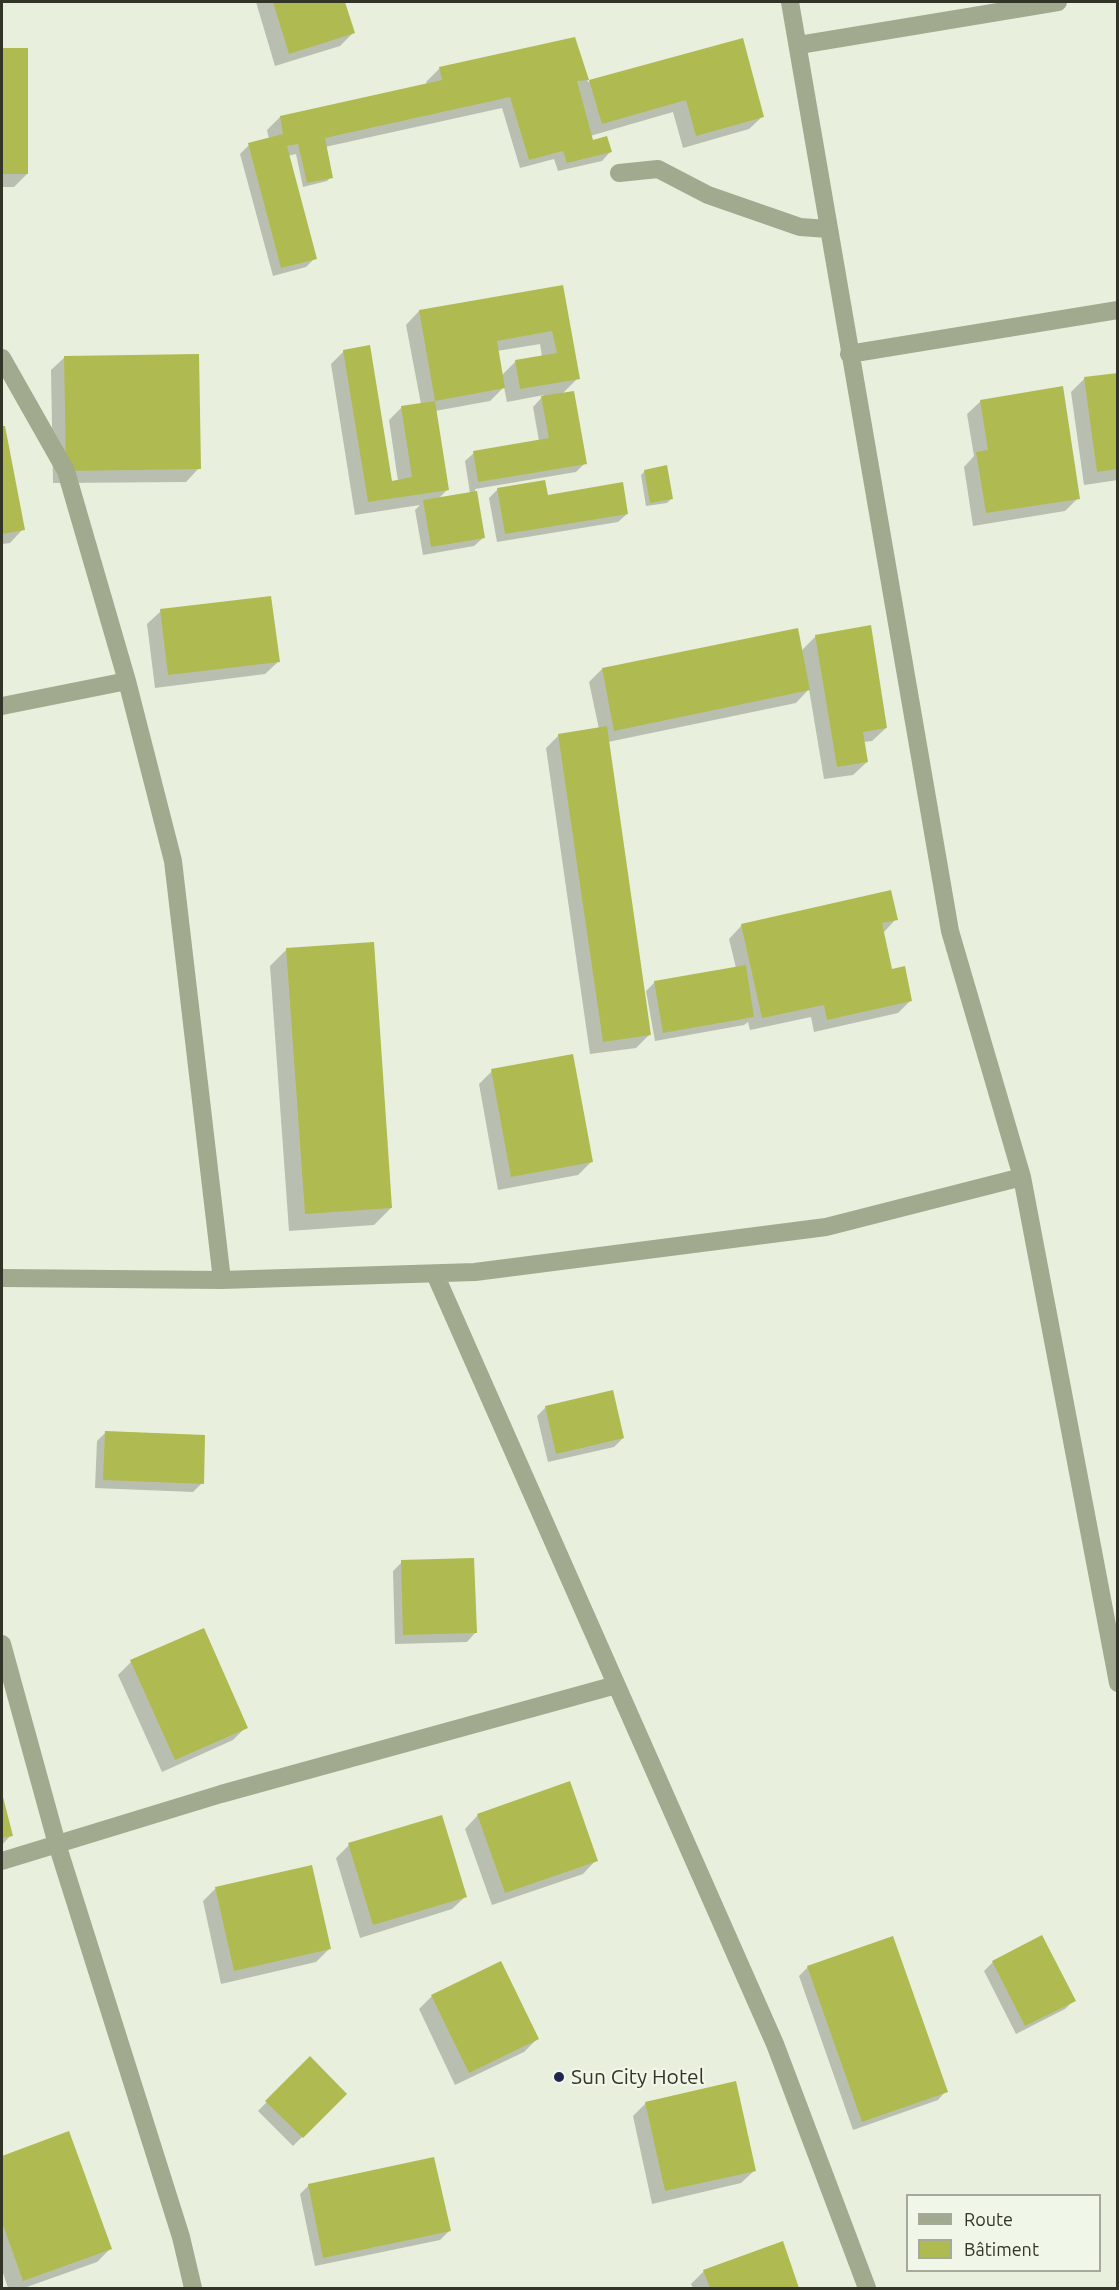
<!DOCTYPE html>
<meta charset="utf-8">
<style>
body{margin:0}
#map{position:relative;width:1119px;height:2290px;overflow:hidden;background:#e8efdc;font-family:Ubuntu,sans-serif}
canvas{display:block}
.frame{position:absolute;inset:0;border:3px solid #323428;pointer-events:none}
.legend{position:absolute;left:906px;top:2194px;width:195px;height:78px;box-sizing:border-box;background:#f1f7e8;border:2px solid #a5a99b;margin:0;padding:8px 10px;list-style:none;font-size:18px;color:#323428}
.legend li{display:flex;align-items:center;gap:12px;height:30px}
.legend b{width:30px;border:2px solid #a5a99b}
</style>
<div id="map">
<canvas width="1119" height="2290"></canvas>
<div class="frame"></div>
<ul class="legend">
<li><b style="height:8px;background:#a1a98f"></b>Route</li>
<li><b style="height:16px;background:#afba50"></b>Bâtiment</li>
</ul>
</div>
<script>
const context = document.querySelector('canvas').getContext('2d');
context.lineJoin = 'round';
function paint(path, color) { context.fillStyle = color; context.fill(path, 'evenodd'); }
const poly = rows => new Path2D(rows.map(r => 'M' + r).join(''));
function stroke(path, color, width, dash) { context.strokeStyle = color; context.lineWidth = width; context.lineCap = dash ? 'butt' : 'round'; context.setLineDash(dash || []); context.stroke(path); }
function label(font, color, halo, rows, align = 'center') {
  context.font = font + ' Ubuntu,sans-serif'; context.lineWidth = 4.5; context.setLineDash([]); context.textBaseline = 'middle'; context.strokeStyle = halo; context.fillStyle = color; for (const [text, x, y, turn = 0] of rows) {
    context.save(); context.translate(x, y); context.rotate((+turn || 0) * Math.PI / 180); context.textAlign = isNaN(turn) ? turn : align; if (halo) context.strokeText(text, 0, 0); context.fillText(text, 0, 0); context.restore();
  }
}
paint(poly([
 [256,2,343,2,353,33,340,46,275,66],
 [574,39,588,82,742,40,763,116,749,129,683,148,673,112,590,136,592,142,610,152,602,161,558,171,554,159,520,168,502,108,325,147,331,177,327,181,303,187,296,154,287,156,315,258,306,267,273,276,240,154,249,145,269,139,267,130,280,117,427,85,426,82,439,69],
 [2,50,27,50,27,174,14,187,2,187],
 [562,287,578,378,562,394,585,463,576,472,475,489,483,538,474,546,423,555,415,510,420,505,355,515,331,364,344,351,390,482,398,481,389,420,402,407,421,404,406,325,419,311],
 [540,344,542,357,515,362,502,375,497,351],
 [504,387,507,402,544,395,533,407,539,441,474,453,465,461,470,493,438,499,447,490,435,411,490,401],
 [65,357,199,468,186,482,53,483,51,370],
 [1118,374,1118,480,1084,485,1071,392,1084,379],
 [981,401,1078,498,1065,511,973,526,964,467,974,456,967,414],
 [4,427,23,529,10,543,2,544],
 [645,471,671,499,667,503,646,506,641,475],
 [498,489,546,497,627,514,618,522,497,542,489,498],
 [161,611,279,661,265,674,155,688,147,624],
 [816,636,886,728,872,741,863,742,867,762,853,775,824,779,809,689,796,703,608,742,650,1034,636,1048,590,1054,546,748,559,735,599,729,589,682,602,669,801,651],
 [896,919,883,933,891,971,911,1000,898,1013,814,1032,811,1017,750,1030,748,1022,744,1025,655,1041,646,991,655,982,736,968,729,939,742,925],
 [287,949,391,1208,374,1225,289,1231,270,966],
 [492,1071,591,1162,578,1175,498,1190,479,1084],
 [546,1407,623,1438,614,1447,548,1462,537,1416],
 [106,1432,202,1483,193,1492,95,1488,97,1441],
 [402,1562,475,1633,467,1642,395,1644,393,1571],
 [131,1662,246,1727,233,1740,162,1772,118,1675],
 [2,1796,11,1835,2,1845],
 [478,1815,596,1860,583,1874,492,1905,465,1829],
 [349,1845,466,1896,452,1909,360,1938,336,1858],
 [216,1888,329,1949,316,1962,221,1984,203,1901],
 [993,1962,1074,2000,1065,2009,1016,2034,984,1971],
 [808,1967,946,2091,938,2100,853,2130,799,1976],
 [432,1996,537,2039,524,2052,455,2085,419,2009],
 [310,2058,345,2094,293,2146,258,2111],
 [646,2103,755,2170,741,2183,652,2204,633,2116],
 [68,2133,110,2249,97,2262,24,2288,8,2288,2,2270,2,2157],
 [309,2185,449,2231,440,2240,315,2266,300,2194],
 [782,2243,798,2288,693,2288,691,2284,704,2271]
]), '#0003');
paint(poly([
 [273,2,345,2,355,33,289,54],
 [575,37,589,80,577,81,593,140,607,136,612,152,567,163,563,151,529,160,510,97,325,138,333,178,307,183,298,144,287,146,317,259,281,268,248,143,283,134,280,116,442,80,439,67],
 [743,38,764,117,696,136,686,100,602,124,589,80],
 [2,48,28,48,28,174,2,174],
 [563,285,580,379,520,389,515,360,557,353,552,331,497,341,505,388,435,401,419,310],
 [370,345,392,481,412,477,401,406,435,401,449,490,368,502,343,350],
 [199,354,201,469,66,471,64,356],
 [1118,373,1118,469,1097,472,1084,377],
 [1063,386,1080,499,986,513,976,452,988,450,980,400],
 [574,391,587,464,478,482,473,451,549,438,541,396],
 [2,426,5,426,25,530,2,534],
 [667,465,673,499,650,503,644,470],
 [545,480,548,495,623,482,628,514,505,534,497,488],
 [477,491,485,538,431,547,423,500],
 [271,596,280,662,168,675,160,609],
 [871,625,887,728,863,732,868,762,837,767,815,635],
 [798,628,810,690,614,731,602,668],
 [607,726,651,1035,603,1042,558,734],
 [891,890,898,920,882,923,892,969,905,966,912,1001,827,1020,824,1005,762,1018,741,924],
 [374,942,392,1208,305,1214,286,948],
 [746,965,754,1017,663,1033,654,981],
 [573,1054,593,1162,511,1177,491,1069],
 [613,1390,624,1438,556,1454,545,1406],
 [105,1431,205,1435,204,1484,103,1480],
 [474,1558,477,1633,403,1635,401,1560],
 [204,1628,248,1728,175,1760,130,1660],
 [570,1781,598,1861,505,1893,477,1814],
 [2,1793,13,1836,2,1838],
 [442,1815,467,1897,373,1925,348,1843],
 [312,1865,331,1949,234,1971,215,1887],
 [1042,1935,1076,2001,1025,2026,992,1961],
 [893,1936,948,2092,862,2122,807,1966],
 [501,1961,539,2039,469,2073,431,1995],
 [310,2056,347,2094,303,2138,265,2101],
 [736,2081,756,2171,665,2191,645,2102],
 [69,2131,112,2249,23,2281,2,2222,2,2156],
 [434,2157,451,2231,323,2258,308,2184],
 [783,2241,799,2288,710,2288,703,2270]
]), '#afba50');
stroke(poly([
 [790,2,950,931,1022,1177,1118,1683],
 [799,45,1058,2],
 [619,173,658,169,708,195,800,227,828,229],
 [849,354,1118,310],
 [2,358,66,471,127,681,173,861,222,1280],
 [2,706,127,681],
 [435,1274,775,2044,867,2288],
 [2,1278,222,1280,475,1272,826,1227,1022,1177],
 [2,1644,57,1844,181,2237,193,2288],
 [2,1861,221,1794,616,1685]
]), '#a1a98f', 18);
for (const [x, y, r, color] of [
 [559,2077,6,"#222551"]
]) { const dot = new Path2D(); dot.arc(x, y, r, 0, 2 * Math.PI); context.fillStyle = color; context.fill(dot); stroke(dot, '#f1f7e8', 2); }
label('21px', '#323428', '#f1f7e8', [
 ["Sun City Hotel",571,2077]
], 'left');
</script>
